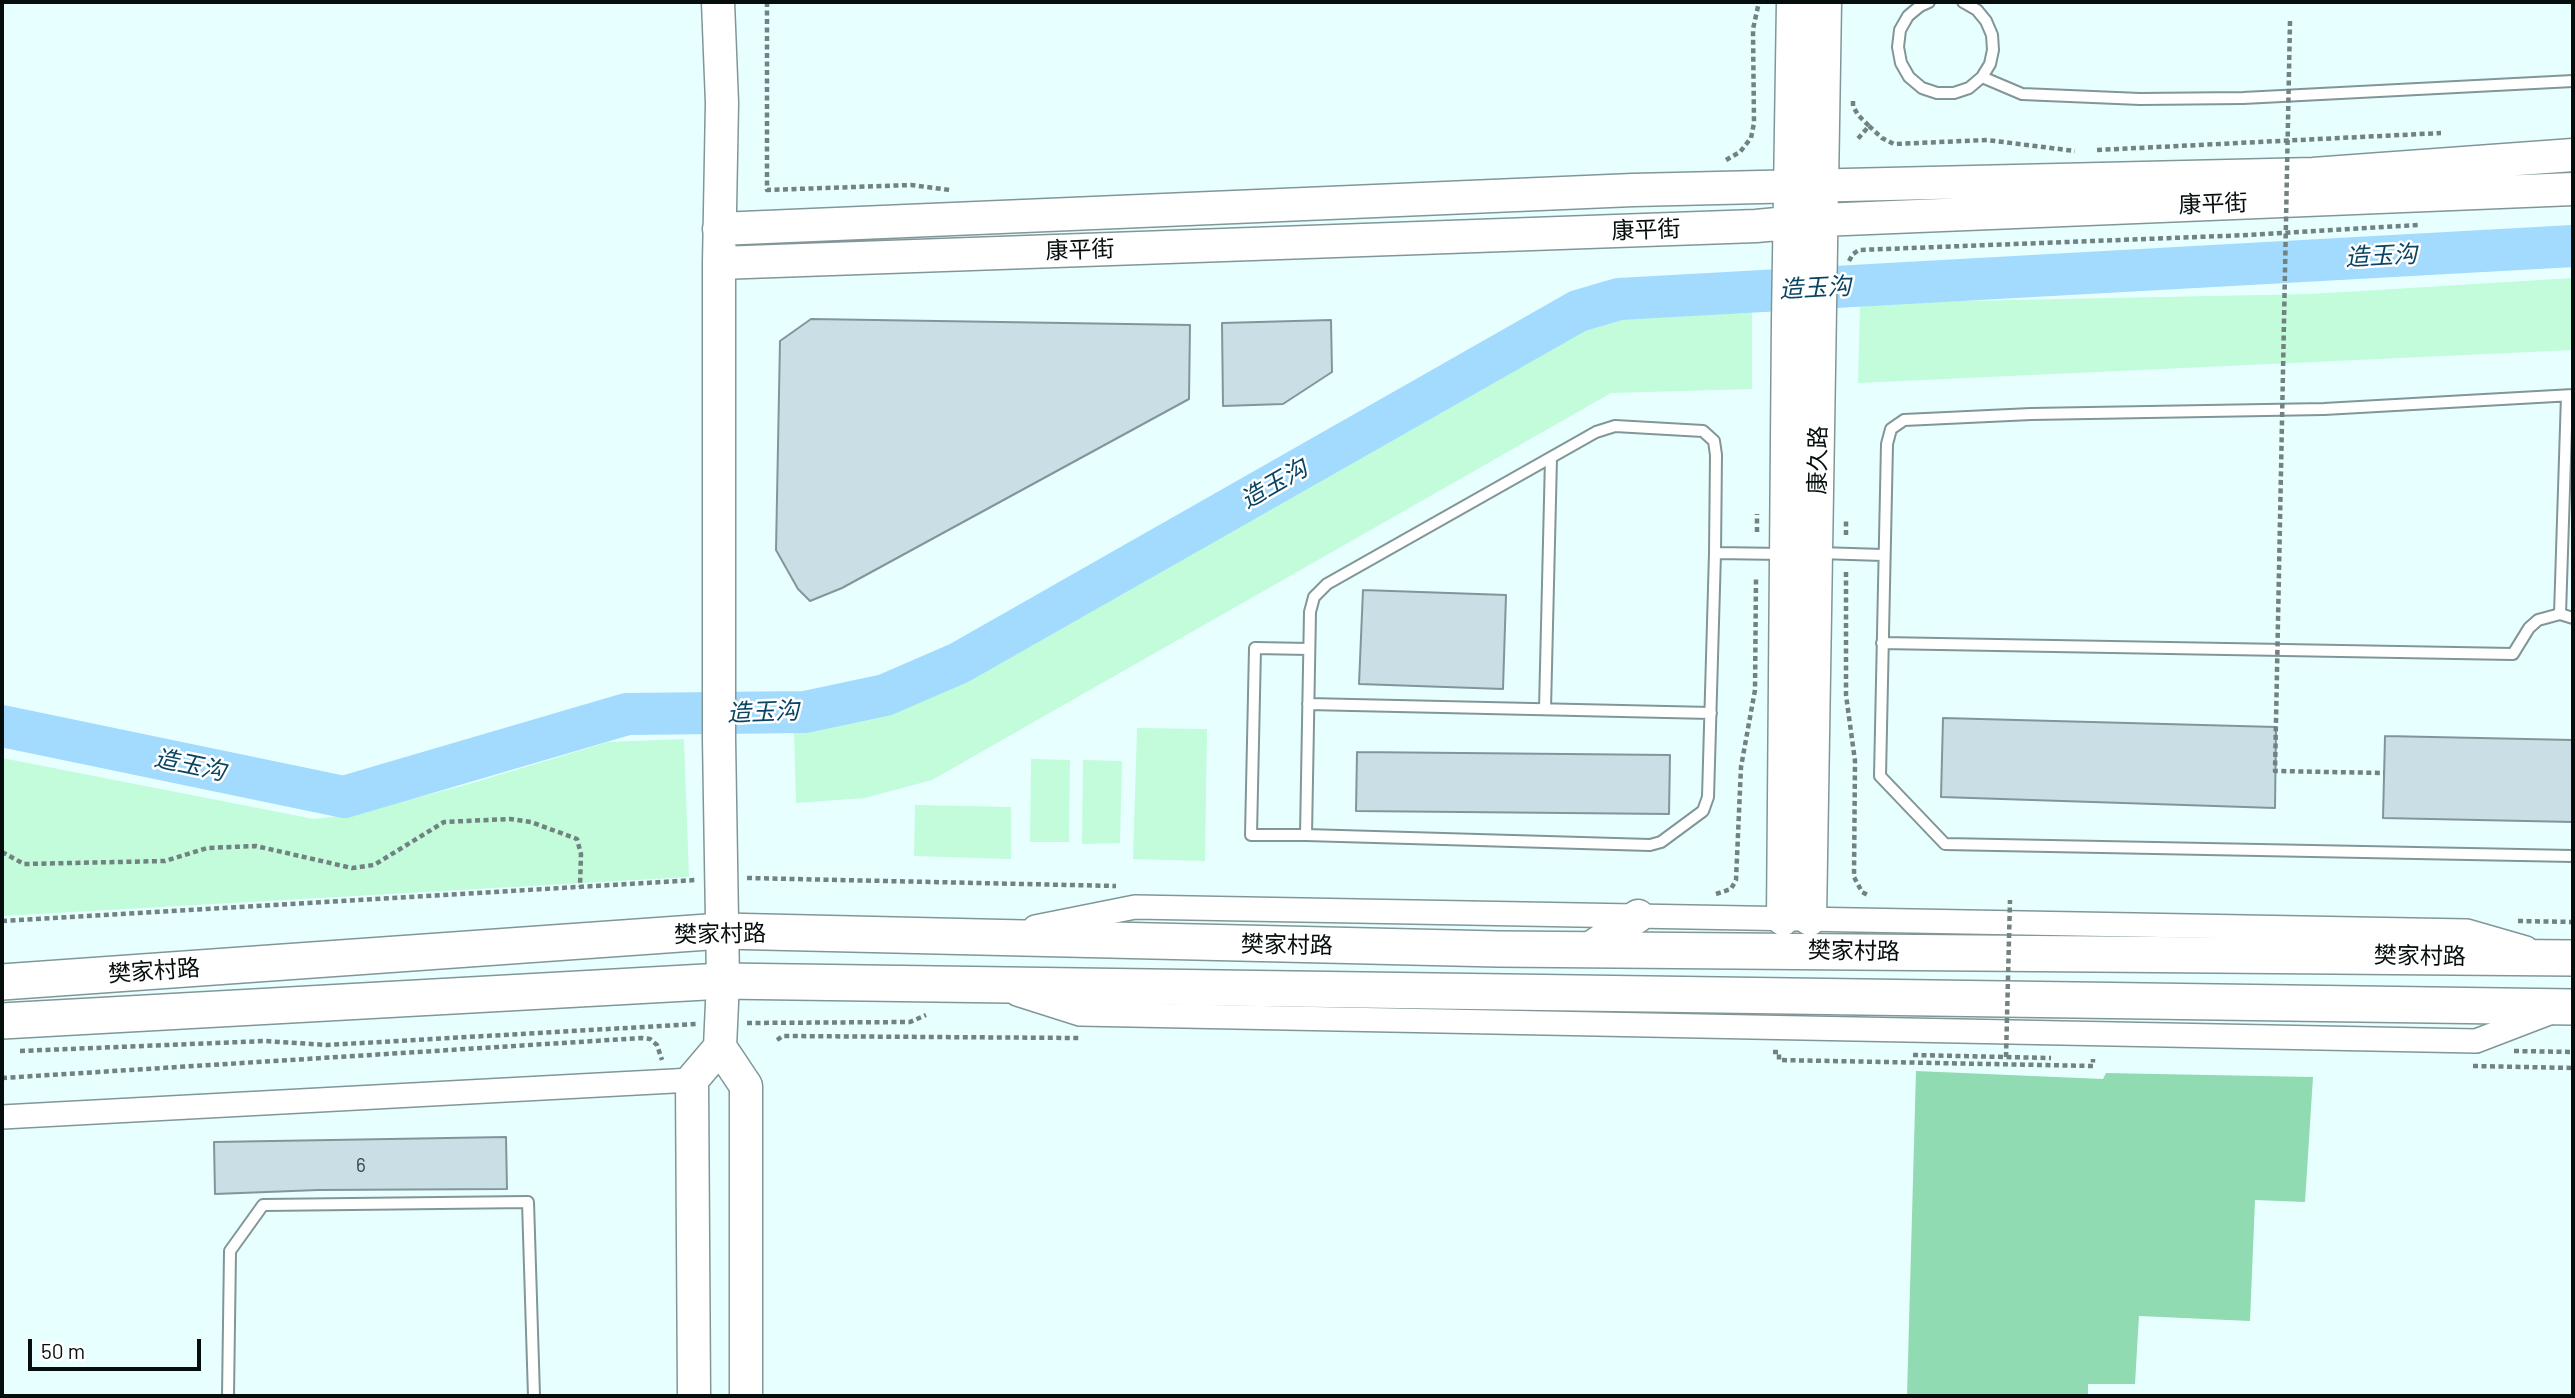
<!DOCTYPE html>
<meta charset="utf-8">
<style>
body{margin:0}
#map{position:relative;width:2575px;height:1398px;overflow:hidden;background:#e8ffff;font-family:Barlow,sans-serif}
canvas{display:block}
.frame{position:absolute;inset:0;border:4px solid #060d0d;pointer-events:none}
.scale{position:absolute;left:28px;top:1339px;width:173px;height:32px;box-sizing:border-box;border:4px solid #060d0d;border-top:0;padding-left:9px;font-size:21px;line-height:24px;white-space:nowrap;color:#060d0d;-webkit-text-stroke:5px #fff;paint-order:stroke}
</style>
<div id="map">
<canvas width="2575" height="1398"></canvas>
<div class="frame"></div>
<div class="scale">50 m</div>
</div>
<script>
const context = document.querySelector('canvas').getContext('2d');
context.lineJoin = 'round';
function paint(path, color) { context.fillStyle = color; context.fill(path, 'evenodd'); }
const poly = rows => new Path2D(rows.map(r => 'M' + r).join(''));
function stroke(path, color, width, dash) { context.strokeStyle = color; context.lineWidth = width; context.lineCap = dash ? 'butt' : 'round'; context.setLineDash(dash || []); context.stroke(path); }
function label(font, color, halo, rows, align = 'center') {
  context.font = font + ' Barlow,"Noto Sans SC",sans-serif'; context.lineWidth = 5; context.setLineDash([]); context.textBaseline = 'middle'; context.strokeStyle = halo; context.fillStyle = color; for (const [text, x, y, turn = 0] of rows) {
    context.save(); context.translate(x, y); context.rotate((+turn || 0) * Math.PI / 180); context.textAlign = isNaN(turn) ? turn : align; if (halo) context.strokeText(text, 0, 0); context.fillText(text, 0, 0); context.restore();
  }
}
paint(poly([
 [2573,278,2573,350,1858,383,1860,303,2311,294],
 [1752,307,1752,389,1611,393,932,780,865,798,796,803,794,730,840,723,893,709,943,690,1584,323,1617,315],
 [1137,728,1207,729,1205,861,1133,859],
 [684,739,689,877,2,916,2,758,314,819,354,814,469,784,608,742],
 [1031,759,1070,760,1069,842,1030,842],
 [1083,760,1122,761,1120,843,1082,844],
 [915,805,1011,807,1011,859,914,856]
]), '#c2fcdb');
paint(poly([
 [1916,1071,2103,1079,2106,1073,2313,1077,2305,1202,2255,1200,2250,1321,2139,1316,2135,1384,2088,1384,2088,1396,1907,1396]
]), '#91dbb2');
stroke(poly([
 [2,726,344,797,627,714,805,712,885,695,959,663,1578,311,1619,299,2573,246]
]), '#a2dbfe', 42);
const building = poly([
 [811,319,1190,325,1189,399,842,588,810,601,798,589,776,550,780,341,811,319],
 [1331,320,1332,372,1283,404,1223,406,1222,323,1331,320],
 [1363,590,1506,595,1503,689,1359,684,1363,590],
 [1943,718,2276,727,2275,808,1941,797,1943,718],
 [2385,736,2573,740,2573,822,2383,818,2385,736],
 [1357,752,1670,755,1669,814,1356,811,1357,752],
 [506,1137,507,1189,318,1190,215,1194,214,1142,506,1137]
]);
paint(building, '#cadfe5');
stroke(building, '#82959b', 2);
const lane = poly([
 [1929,2,1920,6,1908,16,1900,30,1898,47,1901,63,1909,77,1922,88,1937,93,1954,93,1969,88,1982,77,1990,64,1993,50,1992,35,1986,21,1977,10,1963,2],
 [1982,77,2022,94,2140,99,2243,98,2573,81],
 [2573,395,2324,409,2031,414,1904,420,1891,429,1887,444,1880,776,1945,844,2573,856],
 [1715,553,1708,797,1703,811,1661,842,1650,845,1306,835,1310,612,1314,597,1327,584,1596,432,1615,426,1703,431,1714,441,1716,455,1715,553,1783,554],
 [1819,553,1883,555],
 [2560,614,2567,396],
 [1882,643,2513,654,2529,628,2538,620,2560,614,2573,618],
 [1308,704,1711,713],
 [1545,709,1551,458],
 [1306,835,1251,835,1255,648,1309,649],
 [228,1396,230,1251,263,1205,528,1202,534,1396]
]);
const street = poly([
 [1035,927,1135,907,2467,931,2526,948],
 [1017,994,1080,1014,2476,1041,2549,1013],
 [2,1117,692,1080]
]);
const secondary = poly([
 [718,2,722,103,719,263,719,739,723,981,720,1047,746,1086,746,1396],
 [719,229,1633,190,2313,174,2573,155],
 [719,263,1756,226,1821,220,2573,189],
 [1783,919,1788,321,1793,2],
 [1810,919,1825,2],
 [1589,949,1638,916],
 [694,1396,692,1080,720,1047]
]);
const primary = poly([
 [2,982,722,931,1498,949,2573,958],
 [2,1021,723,981,2573,1007]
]);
stroke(lane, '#829697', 14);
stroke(street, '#829697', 26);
stroke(secondary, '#829697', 35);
stroke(primary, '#829697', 38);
stroke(poly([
 [767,2,767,190,911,185,950,190],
 [1853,101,1853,106,1858,115,1869,126,1856,141],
 [1869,126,1882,138,1894,144,1987,140,2075,151],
 [2097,150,2441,133],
 [1726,160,1740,152,1751,138,1754,123,1753,29,1759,2],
 [1849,261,1853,254,1859,250,2249,235,2419,225],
 [1757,532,1757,514],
 [1846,535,1846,521],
 [1846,572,1846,695,1855,761,1854,877,1862,892,1870,896],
 [2,852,24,864,165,861,207,848,256,846,352,868,374,865,444,822,510,819,531,822,577,839,581,854,580,887],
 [747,878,1116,886],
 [1716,894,1731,889,1736,880,1741,767,1755,690,1756,578],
 [2,921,696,880],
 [2518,921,2573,922],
 [747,1023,910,1022,926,1015],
 [777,1040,783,1036,1079,1038],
 [20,1051,265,1041,327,1045,696,1024],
 [2514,1051,2573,1052],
 [1773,1052,1779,1052,1779,1060,2093,1066,2093,1059],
 [1913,1055,2051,1058],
 [2473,1066,2573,1068],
 [2,1078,642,1038,650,1039,657,1045,662,1060]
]), '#728181', 4.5, [5, 3.5]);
stroke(lane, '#fff', 10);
stroke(street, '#fff', 23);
stroke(secondary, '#fff', 32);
stroke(primary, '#fff', 35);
stroke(poly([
 [2290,21,2275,771,2384,773],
 [2006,1057,2010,900]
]), '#728181', 4.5, [5, 3.5]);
label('19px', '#374243', null, [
 ["6",361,1166]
]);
label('23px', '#060d0d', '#fff', [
 ["康平街",2213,204,-2],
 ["康平街",1646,230,-2],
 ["康平街",1080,250,-2],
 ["康久路",1818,460,-89],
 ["樊家村路",720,934,-1],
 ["樊家村路",1287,945,1],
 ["樊家村路",1854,951,1],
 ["樊家村路",2420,956,1],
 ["樊家村路",154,971,-4]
]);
label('italic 24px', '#094562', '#fff', [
 ["造玉沟",2381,256,-3],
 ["造玉沟",1815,288,-3],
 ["造玉沟",1274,484,-30],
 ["造玉沟",763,712,-2],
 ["造玉沟",190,765,12]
]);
</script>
